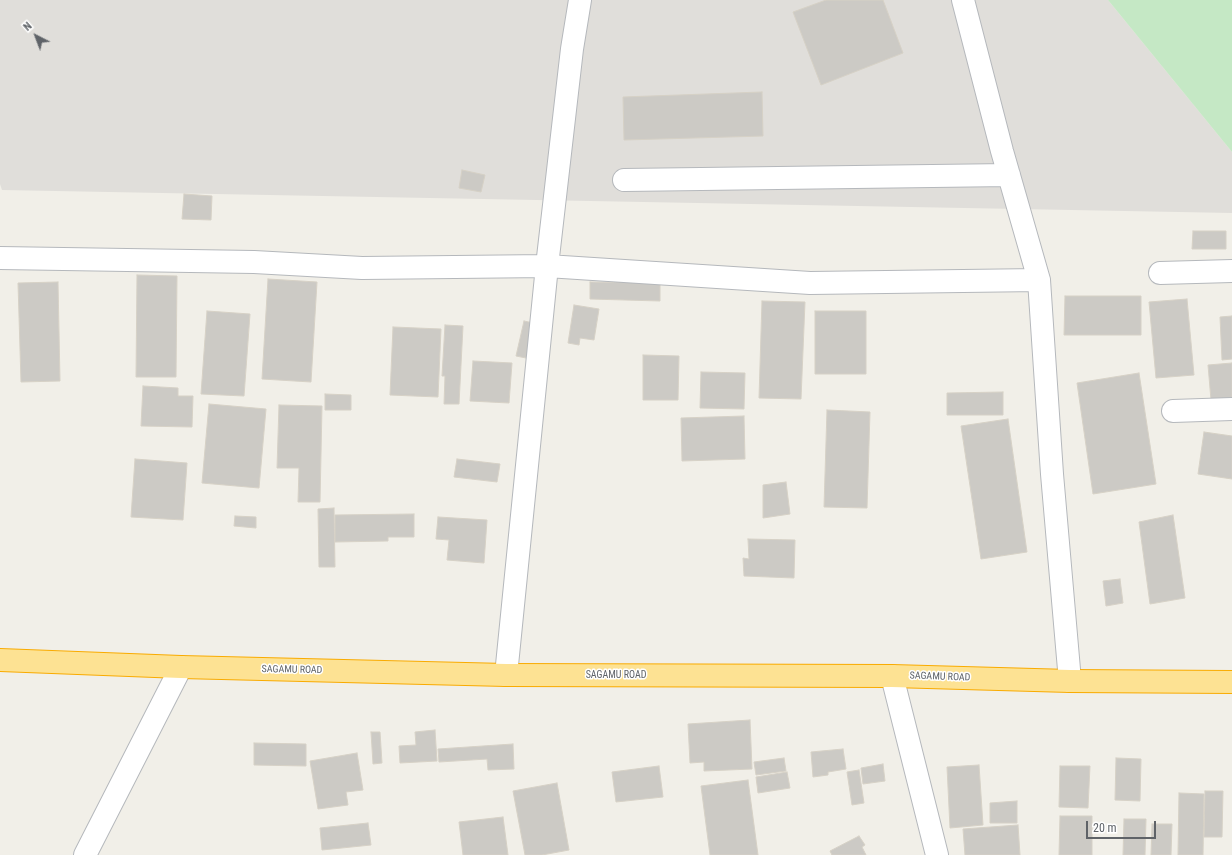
<!DOCTYPE html>
<style>
body{margin:0}
#map{position:relative;width:1232px;height:855px;overflow:hidden;background:#f1efe8;font-family:"Roboto Condensed",sans-serif}
canvas{display:block}
.north{position:absolute;left:16px;top:16px;width:40px;height:40px;-webkit-text-stroke:3px #fff;paint-order:stroke;rotate:318deg;font-size:11px;font-weight:700;line-height:16px;text-align:center;color:#5f6368}
.north::after{content:'';display:block;margin:auto;width:14px;height:18px;background:#5f6368;clip-path:polygon(50% 0,100% 100%,50% 72%,0 100%)}
.scale{position:absolute;left:1086px;top:821px;width:70px;height:18px;box-sizing:border-box;border:2px solid #5f6368;border-top:0;padding-left:5px;font-size:12px;line-height:14px;white-space:nowrap;color:#5f6368;-webkit-text-stroke:3px #fff;paint-order:stroke}
</style>
<div id="map">
<canvas width="1232" height="855"></canvas>
<div class="north">N</div>
<div class="scale">20 m</div>
</div>
<script>
const context = document.querySelector('canvas').getContext('2d');
context.lineJoin = 'round';
function paint(path, color) { context.fillStyle = color; context.fill(path, 'evenodd'); }
const poly = rows => new Path2D(rows.map(r => 'M' + r).join(''));
function stroke(path, color, width, dash) { context.strokeStyle = color; context.lineWidth = width; context.lineCap = dash ? 'butt' : 'round'; context.setLineDash(dash || []); context.stroke(path); }
function label(font, color, halo, rows, align = 'center') {
  context.font = font + ' "Roboto Condensed",sans-serif'; context.lineWidth = 3; context.setLineDash([]); context.textBaseline = 'middle'; context.strokeStyle = halo; context.fillStyle = color; for (const [text, x, y, turn = 0] of rows) {
    context.save(); context.translate(x, y); context.rotate((+turn || 0) * Math.PI / 180); context.textAlign = isNaN(turn) ? turn : align; if (halo) context.strokeText(text, 0, 0); context.fillText(text, 0, 0); context.restore();
  }
}
paint(poly([
 [0,0,1108,0,1232,152,1232,213,2,190,0,184]
]), '#e0deda');
paint(poly([
 [1108,0,1232,0,1232,152]
]), '#c5e8c5');
const building = poly([
 [826,0,883,0,903,53,821,85,793,12,826,0],
 [762,92,763,136,624,140,623,97,762,92],
 [462,170,485,175,481,192,459,188,462,170],
 [184,194,212,196,211,220,182,219,184,194],
 [1193,231,1226,231,1226,249,1192,249,1193,231],
 [137,275,177,276,176,377,136,377,137,275],
 [268,279,317,282,311,382,262,379,268,279],
 [58,282,60,381,21,382,18,283,58,282],
 [590,282,660,283,660,301,590,299,590,282],
 [1065,296,1141,296,1141,335,1064,335,1065,296],
 [1187,299,1194,375,1156,378,1149,302,1187,299],
 [762,301,805,302,801,399,759,398,762,301],
 [574,305,599,309,594,340,580,338,579,345,568,343,574,305],
 [207,311,250,314,244,396,201,394,207,311],
 [815,311,866,311,866,374,815,374,815,311],
 [1232,316,1232,359,1222,360,1220,317,1232,316],
 [524,321,538,324,531,359,516,356,524,321],
 [445,325,463,326,459,404,444,404,445,376,442,376,445,325],
 [393,327,441,329,438,397,390,395,393,327],
 [643,355,679,356,678,400,643,400,643,355],
 [473,361,512,363,509,403,470,401,473,361],
 [1232,363,1232,398,1211,400,1208,365,1232,363],
 [701,372,745,373,744,409,700,408,701,372],
 [1139,373,1156,484,1093,494,1077,383,1139,373],
 [143,386,178,388,178,396,193,396,192,427,141,426,143,386],
 [1003,392,1003,415,947,415,947,393,1003,392],
 [325,394,351,395,351,410,325,410,325,394],
 [209,404,266,409,259,488,202,483,209,404],
 [279,405,322,406,320,502,298,502,299,468,277,468,279,405],
 [827,410,870,412,867,508,824,507,827,410],
 [744,416,745,459,682,461,681,418,744,416],
 [1008,419,1027,552,981,559,961,426,1008,419],
 [1204,432,1232,436,1232,479,1198,474,1204,432],
 [135,459,187,463,183,520,131,517,135,459],
 [457,459,500,464,497,482,454,477,457,459],
 [786,482,790,514,763,518,763,485,786,482],
 [334,508,335,567,319,567,318,509,334,508],
 [414,514,414,537,388,537,388,541,335,542,335,515,414,514],
 [1173,515,1185,598,1150,604,1139,522,1173,515],
 [235,516,256,517,256,528,234,526,235,516],
 [438,517,487,520,484,563,447,560,449,540,436,539,438,517],
 [748,539,795,540,794,578,744,576,743,558,749,559,748,539],
 [1120,579,1123,603,1106,606,1103,581,1120,579],
 [750,720,752,769,704,771,704,762,690,763,688,724,750,720],
 [435,730,437,761,400,763,399,746,416,745,415,732,435,730],
 [371,732,380,732,382,763,373,764,371,732],
 [254,743,306,744,306,766,254,765,254,743],
 [513,744,514,769,488,770,487,759,439,762,438,749,513,744],
 [843,749,846,769,828,772,828,775,813,777,811,752,843,749],
 [357,753,363,790,346,792,348,805,318,809,310,761,357,753],
 [784,758,786,771,756,775,754,762,784,758],
 [1116,758,1141,759,1140,801,1115,800,1116,758],
 [883,764,885,781,863,784,861,768,883,764],
 [979,765,983,825,950,828,947,767,979,765],
 [659,766,663,797,616,802,612,772,659,766],
 [1060,766,1090,766,1088,808,1059,807,1060,766],
 [859,770,864,803,852,805,847,772,859,770],
 [787,772,790,788,758,793,756,777,787,772],
 [748,780,758,855,710,855,701,786,748,780],
 [557,783,569,850,542,855,525,855,513,791,557,783],
 [1205,791,1223,791,1222,837,1204,837,1205,791],
 [1179,793,1204,794,1203,855,1178,855,1179,793],
 [1017,801,1017,823,990,823,990,803,1017,801],
 [1060,816,1092,816,1092,855,1059,855,1060,816],
 [503,817,508,855,463,855,459,822,503,817],
 [1124,819,1146,819,1145,855,1123,855,1124,819],
 [368,823,371,845,322,850,320,828,368,823],
 [1152,824,1172,824,1171,855,1151,855,1152,824],
 [1018,825,1020,855,965,855,963,829,1018,825],
 [859,836,865,845,862,847,866,855,832,855,830,851,859,836]
]);
paint(building, '#cccac5');
stroke(building, '#d6d1c6', 1);
const minor = poly([
 [963,0,1002,151,1039,280,1052,474,1070,681],
 [624,180,1009,175],
 [0,258,254,262,362,268,547,266,810,283,1039,280],
 [1160,273,1232,271],
 [1173,411,1232,409],
 [506,675,547,266,572,49,580,0],
 [892,676,937,855],
 [85,855,181,667]
]);
const highway = poly([
 [0,660,181,667,506,675,892,676,1070,681,1232,682]
]);
stroke(minor, '#b5b8bc', 24);
stroke(highway, '#f9ab00', 24);
stroke(minor, '#fff', 22);
stroke(highway, '#fde293', 22);
label('10px', '#5f6368', '#fff', [
 ["SAGAMU ROAD",292,670,1],
 ["SAGAMU ROAD",616,675],
 ["SAGAMU ROAD",940,677,2]
]);
</script>
